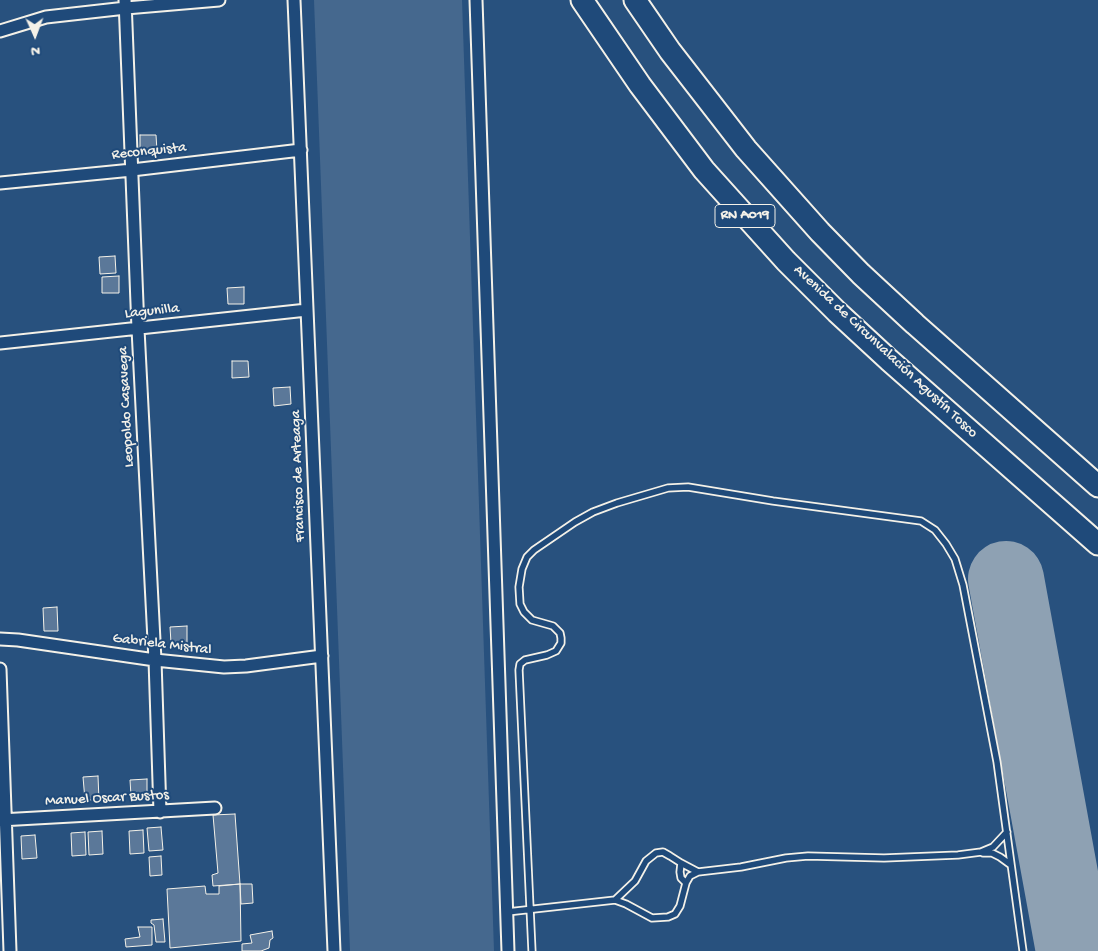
<!DOCTYPE html>
<meta charset="utf-8">
<style>
body{margin:0}
#map{position:relative;width:1098px;height:951px;overflow:hidden;background:#28517e;font-family:"Gochi Hand",sans-serif}
canvas{display:block}
.north{position:absolute;left:10px;top:10px;width:50px;height:50px;-webkit-text-stroke:4px #1f4a7a;paint-order:stroke;rotate:178deg;font-size:14px;font-weight:700;line-height:20px;text-align:center;color:#f4f1e8}
.north::after{content:'';display:block;margin:auto;width:18px;height:22px;background:#f4f1e8;clip-path:polygon(50% 0,100% 100%,50% 72%,0 100%)}
</style>
<div id="map">
<canvas width="1098" height="951"></canvas>
<div class="north">N</div>
</div>
<script>
const context = document.querySelector('canvas').getContext('2d');
context.lineJoin = 'round';
function paint(path, color) { context.fillStyle = color; context.fill(path, 'evenodd'); }
const poly = rows => new Path2D(rows.map(r => 'M' + r).join(''));
function stroke(path, color, width, dash) { context.strokeStyle = color; context.lineWidth = width; context.lineCap = dash ? 'butt' : 'round'; context.setLineDash(dash || []); context.stroke(path); }
function label(font, color, halo, rows, align = 'center') {
  context.font = font + ' "Gochi Hand",sans-serif'; context.lineWidth = 4; context.setLineDash([]); context.textBaseline = 'middle'; context.strokeStyle = halo; context.fillStyle = color; for (const [text, x, y, turn = 0] of rows) {
    context.save(); context.translate(x, y); context.rotate((+turn || 0) * Math.PI / 180); context.textAlign = isNaN(turn) ? turn : align; if (halo) context.strokeText(text, 0, 0); context.fillText(text, 0, 0); context.restore();
  }
}
paint(poly([
 [314,0,462,0,494,951,350,951]
]), '#45688e');
stroke(poly([
 [1006,579,1074,951]
]), '#8ea1b3', 76);
const building = poly([
 [140,135,156,135,157,151,140,152,140,135],
 [115,256,116,273,100,274,99,257,115,256],
 [119,276,119,293,102,293,102,277,119,276],
 [244,287,244,304,228,304,227,288,244,287],
 [232,361,248,361,249,377,232,378,232,361],
 [290,387,291,404,274,406,273,388,290,387],
 [57,607,58,631,44,631,43,608,57,607],
 [187,626,187,643,171,643,170,627,187,626],
 [98,776,99,800,85,800,83,777,98,776],
 [147,779,147,796,131,796,130,780,147,779],
 [235,814,240,884,213,886,212,875,218,873,213,815,235,814],
 [161,827,163,850,149,851,147,828,161,827],
 [143,830,144,853,130,854,129,831,143,830],
 [102,831,103,854,89,855,88,832,102,831],
 [85,832,86,855,72,856,71,833,85,832],
 [35,835,37,858,22,859,21,836,35,835],
 [161,856,162,875,150,876,149,857,161,856],
 [240,884,241,941,170,948,167,889,205,886,206,894,219,894,219,886,240,884],
 [240,884,252,884,253,903,241,904,240,884],
 [163,919,165,942,156,942,154,925,151,923,151,920,163,919],
 [138,927,152,927,152,945,126,947,125,939,140,937,138,927],
 [272,931,273,938,270,940,269,948,261,951,242,951,242,944,252,943,250,935,272,931]
]);
paint(building, '#5b7899');
stroke(building, '#f4f1e8', 1);
const service = poly([
 [983,853,992,853,1000,857,1011,865],
 [681,863,680,872,681,878,686,883],
 [615,900,626,904,652,918,668,917,675,914,680,906,686,883,690,876,698,872],
 [507,912,615,900,635,881,646,861,656,853,663,852,670,856,681,863,698,872,741,867,786,858,808,856,884,858,958,855,981,852,993,847,1007,832],
 [532,951,519,670,520,664,525,660,547,655,556,651,561,643,561,638,560,633,553,626,532,620,524,612,520,604,519,587,522,569,527,557,534,550,575,522,593,512,617,503,668,488,688,487,773,501,921,521,935,530,946,544,955,559,963,585,997,762,1023,951]
]);
const minor = poly([
 [125,0,138,329,155,660,160,812],
 [294,0,334,951],
 [476,0,508,951],
 [0,31,46,17,126,8,219,0],
 [0,183,132,170,301,150],
 [0,343,307,310],
 [0,639,18,640,155,660,224,667,246,666,322,656],
 [0,669,10,951],
 [0,820,215,808]
]);
const motorway = poly([
 [582,0,640,85,704,170,786,261,837,312,889,360,1098,544],
 [635,0,670,51,746,149,820,232,861,274,915,324,1098,486]
]);
stroke(service, '#f4f1e8', 9);
stroke(minor, '#f4f1e8', 15);
stroke(motorway, '#f4f1e8', 25);
stroke(service, '#1f4a7a', 5.5);
stroke(minor, '#1f4a7a', 11);
stroke(motorway, '#1f4a7a', 21);
for (const [x, y, w] of [
 [745,216,60]
]) { const box = new Path2D(); box.roundRect(x - w / 2, y - 11.5, w, 23, 4); context.fillStyle = '#1f4a7a'; context.fill(box); stroke(box, '#f4f1e8', 1); }
label('bold 14px', '#f4f1e8', null, [
 ["RN A019",745,216]
]);
label('15px', '#f4f1e8', '#1f4a7a', [
 ["Reconquista",149,152,-6],
 ["Lagunilla",152,312,-6],
 ["Avenida de Circunvalación Agustín Tosco",885,352,43],
 ["Leopoldo Casavega",127,407,-93],
 ["Francisco de Arteaga",299,476,-92],
 ["Gabriela Mistral",162,645,7],
 ["Manuel Oscar Bustos",107,799,-3]
]);
</script>
